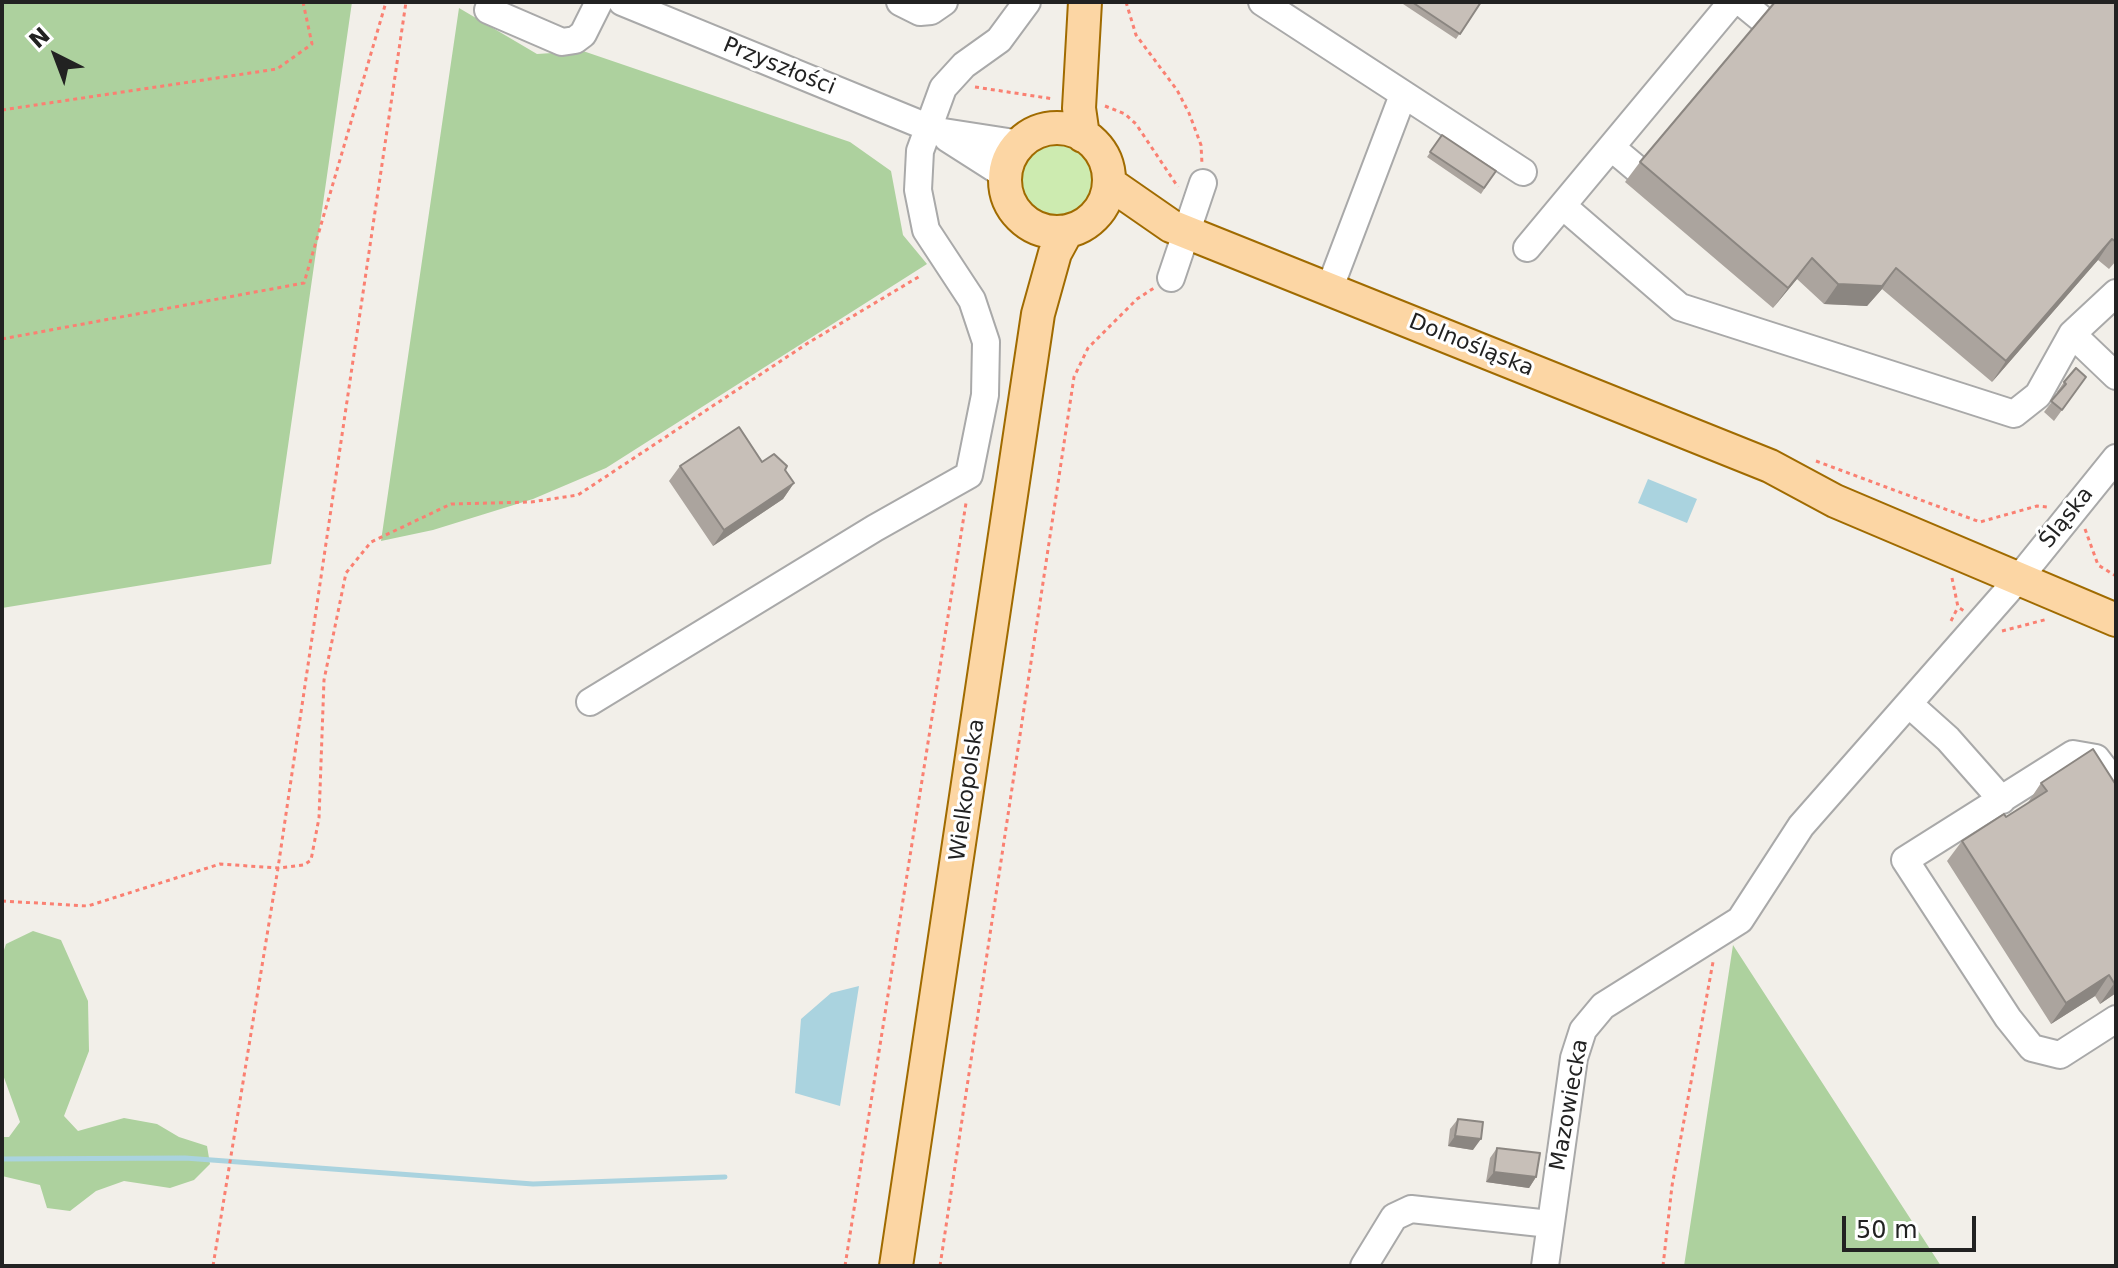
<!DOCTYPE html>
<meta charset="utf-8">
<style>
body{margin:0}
#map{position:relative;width:2118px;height:1268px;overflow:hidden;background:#f2efe9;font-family:"DejaVu Sans",sans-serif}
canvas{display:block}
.frame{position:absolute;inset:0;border:4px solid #222;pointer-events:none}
.north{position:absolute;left:16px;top:16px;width:80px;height:80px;-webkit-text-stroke:6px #fff;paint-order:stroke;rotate:318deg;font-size:22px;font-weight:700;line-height:32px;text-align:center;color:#222}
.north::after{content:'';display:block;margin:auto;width:28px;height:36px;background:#222;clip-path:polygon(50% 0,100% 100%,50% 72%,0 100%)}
.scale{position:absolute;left:1842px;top:1216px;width:134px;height:36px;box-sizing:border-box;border:4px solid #222;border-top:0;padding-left:10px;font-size:24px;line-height:28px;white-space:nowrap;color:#222;-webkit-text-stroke:6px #fff;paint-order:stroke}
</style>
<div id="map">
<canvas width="2118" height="1268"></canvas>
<div class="frame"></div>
<div class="north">N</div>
<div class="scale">50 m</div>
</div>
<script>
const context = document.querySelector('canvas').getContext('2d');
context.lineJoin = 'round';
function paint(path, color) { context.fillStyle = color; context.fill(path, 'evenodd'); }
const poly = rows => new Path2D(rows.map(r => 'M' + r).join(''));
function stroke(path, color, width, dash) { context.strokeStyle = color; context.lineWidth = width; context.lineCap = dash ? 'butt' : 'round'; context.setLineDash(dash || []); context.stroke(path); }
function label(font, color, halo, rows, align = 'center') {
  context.font = font + ' "DejaVu Sans",sans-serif'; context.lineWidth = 6; context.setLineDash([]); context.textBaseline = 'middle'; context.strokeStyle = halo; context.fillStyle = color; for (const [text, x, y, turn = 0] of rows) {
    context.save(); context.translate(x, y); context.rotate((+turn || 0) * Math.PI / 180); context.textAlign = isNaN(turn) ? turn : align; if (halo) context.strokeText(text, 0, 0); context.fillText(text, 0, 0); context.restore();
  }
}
paint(poly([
 '1022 180a35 35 0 1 1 70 0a35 35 0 1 1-70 0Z'
]), '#cdebb0');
paint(poly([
 [2,2,352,2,271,564,2,608],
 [459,8,537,54,583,51,850,142,891,171,903,235,927,264,606,468,533,499,433,530,381,541],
 [33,931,61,940,88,1001,89,1051,64,1116,78,1131,124,1118,157,1124,179,1137,207,1146,210,1164,194,1180,170,1188,124,1181,96,1191,70,1211,47,1208,40,1185,2,1176,2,1137,9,1137,20,1122,2,1072,2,956,6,944],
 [1733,945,1941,1266,1684,1266]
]), '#add19e');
paint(poly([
 [1648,479,1697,499,1687,523,1638,503],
 [859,986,840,1106,795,1093,801,1019,831,993]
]), '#aad3df');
stroke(poly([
 [2,1159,185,1158,533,1184,725,1177]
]), '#aad3df', 5);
const minor = poly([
 [622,2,937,131,1021,144],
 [900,2,920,12,931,11,944,2],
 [1262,2,1523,172],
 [1741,2,1763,20],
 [488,10,562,42,575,40,583,34,599,2],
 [947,138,1005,175],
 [1612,148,1637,169],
 [1564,207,1680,307,2014,414,2038,395,2072,334,2116,293],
 [1527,248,1732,2],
 [1171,278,1203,183],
 [1329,290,1403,95],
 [2072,334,2116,376],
 [590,702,875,528,969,475,985,395,986,342,972,300,926,230,918,190,920,151,943,88,964,65,999,40,1027,2],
 [1910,705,1948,739,2002,800],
 [2116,784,2096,758,2073,754,1905,860,2008,1018,2032,1048,2060,1055,2116,1019],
 [1364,1266,1394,1217,1411,1209,1550,1224],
 [1545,1266,1574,1058,1583,1030,1603,1006,1740,920,1801,826,2019,578,2116,458]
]);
const major = poly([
 '1005 180a52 52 0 1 1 104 0a52 52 0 1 1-104 0Z',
 [1083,136,1079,108,1085,2],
 [1109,183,1171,226,1770,466,1835,501,2116,620],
 [896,1266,1038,314,1055,253,1067,231]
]);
stroke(minor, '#a9a9a9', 30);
stroke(major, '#a06b00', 36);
stroke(poly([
 [1126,2,1136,35,1177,90,1189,113,1201,145,1202,164],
 [975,87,1054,99],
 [1105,106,1125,114,1136,124,1178,187],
 [2,110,277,69,312,44,303,2],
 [2,339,304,283,386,2],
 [1816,461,1980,522,2037,506,2047,507],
 [2085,529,2098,565,2116,576],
 [1952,578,1958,607,1964,611],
 [1951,621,1958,607],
 [2002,631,2048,619],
 [2,901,88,906,220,864,278,868,304,865,311,860,319,818,324,680,346,573,371,542,451,504,531,502,578,495,808,343,920,276],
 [213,1266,278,868,406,2],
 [845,1266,966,503],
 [940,1266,1074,377,1088,348,1137,299,1154,288],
 [1663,1266,1672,1186,1713,962]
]), '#fa8072', 3, [4, 4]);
stroke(minor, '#fff', 26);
stroke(major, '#fcd6a4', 32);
paint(poly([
 [1400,2,1481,2,1456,39],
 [2116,2,2116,261,2109,269,2098,260,1992,382,1882,289,1867,306,1824,304,1797,279,1773,308,1625,182,1640,162],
 [1442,135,1496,171,1481,194,1427,157],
 [2086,377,2054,421,2044,412,2058,394,2057,392,2064,382],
 [762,462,785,470,794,483,783,499,713,546,669,481,680,466],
 [2041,783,2116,785,2116,993,2100,1004,2095,996,2051,1024,1947,861,1962,841,2006,817,2027,804],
 [1458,1119,1473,1150,1448,1146,1450,1129],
 [1497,1148,1536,1177,1529,1188,1486,1182,1490,1158]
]), '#aba49e');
paint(poly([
 [2112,239,2098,260,1992,382,2006,361],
 [1812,258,1797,279,1773,308,1788,288],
 [1896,268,1882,289,1867,306,1824,304,1838,284],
 [794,483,783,499,713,546,724,530],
 [2109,975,2095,996,2051,1024,2066,1003],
 [2116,979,2116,993,2100,1004,2113,985],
 [1455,1136,1481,1139,1473,1150,1448,1146],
 [1494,1172,1536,1177,1529,1188,1486,1182]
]), '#8b8681');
const building = poly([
 [1412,2,1481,2,1460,34,1412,2],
 [1775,2,2116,2,2116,242,2112,239,2006,361,1896,268,1882,286,1838,284,1812,258,1788,288,1640,162,1775,2],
 [1442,135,1496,171,1484,188,1430,152,1442,135],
 [2076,368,2086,377,2062,410,2051,401,2066,384,2064,382,2076,368],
 [739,427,762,462,774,454,787,466,785,470,794,483,724,530,680,466,739,427],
 [2093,749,2116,785,2116,982,2114,983,2109,975,2066,1003,1962,841,2004,814,2006,817,2047,791,2041,783,2093,749],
 [1458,1119,1483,1122,1481,1139,1455,1136,1458,1119],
 [1497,1148,1540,1153,1536,1177,1494,1172,1497,1148]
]);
paint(building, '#c7bfb8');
stroke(building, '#8b8681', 2);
label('22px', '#222', '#fff', [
 ["Przyszłości",779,67,22],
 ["Dolnośląska",1471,346,22],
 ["Śląska",2067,518,-51],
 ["Wielkopolska",968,790,-82],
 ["Mazowiecka",1570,1105,-80]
]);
</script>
